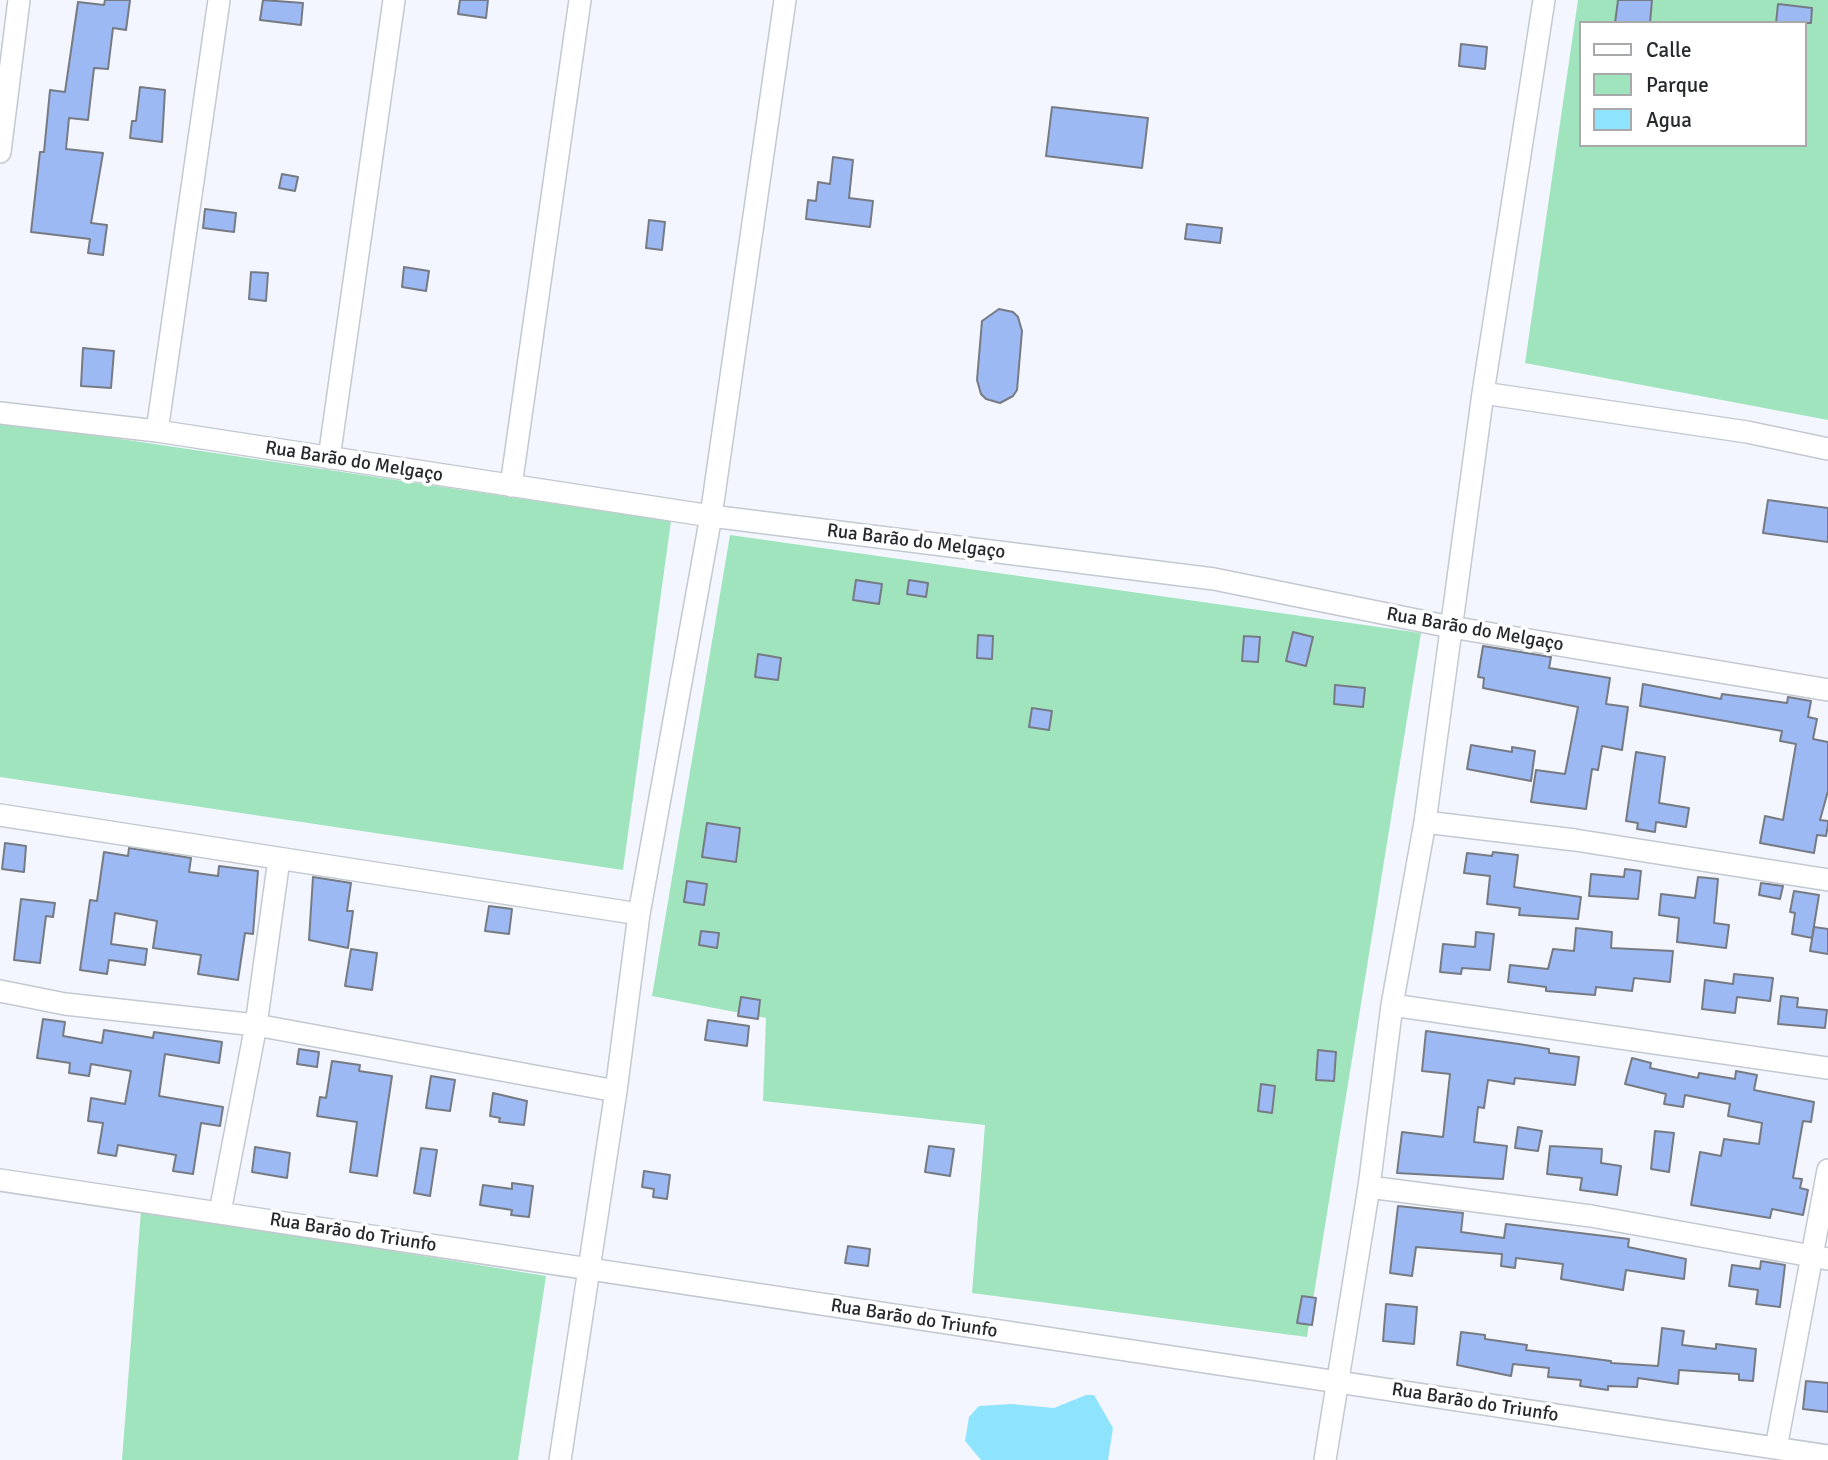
<!DOCTYPE html>
<meta charset="utf-8">
<style>
body{margin:0}
#map{position:relative;width:1828px;height:1460px;overflow:hidden;background:#f3f6fe;font-family:Signika,sans-serif}
canvas{display:block}
.legend{position:absolute;left:1579px;top:21px;width:228px;height:126px;box-sizing:border-box;background:#fff;border:2px solid #a8a9aa;margin:0;padding:9px 12px;list-style:none;font-size:21px;color:#26282b}
.legend li{display:flex;align-items:center;gap:14px;height:35px}
.legend b{width:35px;border:2px solid #a8a9aa}
</style>
<div id="map">
<canvas width="1828" height="1460"></canvas>
<ul class="legend">
<li><b style="height:9px;background:#fff"></b>Calle</li>
<li><b style="height:19px;background:#a0e4be"></b>Parque</li>
<li><b style="height:19px;background:#8ee4fc"></b>Agua</li>
</ul>
</div>
<script>
const context = document.querySelector('canvas').getContext('2d');
context.lineJoin = 'round';
function paint(path, color) { context.fillStyle = color; context.fill(path, 'evenodd'); }
const poly = rows => new Path2D(rows.map(r => 'M' + r).join(''));
function stroke(path, color, width, dash) { context.strokeStyle = color; context.lineWidth = width; context.lineCap = dash ? 'butt' : 'round'; context.setLineDash(dash || []); context.stroke(path); }
function label(font, color, halo, rows, align = 'center') {
  context.font = font + ' Signika,sans-serif'; context.lineWidth = 7; context.setLineDash([]); context.textBaseline = 'middle'; context.strokeStyle = halo; context.fillStyle = color; for (const [text, x, y, turn = 0] of rows) {
    context.save(); context.translate(x, y); context.rotate((+turn || 0) * Math.PI / 180); context.textAlign = isNaN(turn) ? turn : align; if (halo) context.strokeText(text, 0, 0); context.fillText(text, 0, 0); context.restore();
  }
}
paint(poly([
 [1578,0,1828,0,1828,420,1525,363],
 [1581,23,1805,23,1805,145,1581,145],
 [0,421,671,521,623,870,0,777],
 [730,535,1421,633,1307,1337,972,1293,985,1125,763,1101,766,1018,652,996],
 [141,1210,546,1276,518,1460,122,1460]
]), '#a0e4be');
paint(poly([
 [1086,1395,1094,1395,1113,1428,1108,1460,981,1460,965,1441,969,1417,979,1406,1011,1404,1054,1408]
]), '#8ee4fc');
const building = poly([
 [105,0,130,0,126,30,113,28,108,69,94,68,88,120,69,118,66,149,103,153,91,223,107,225,103,255,88,253,90,239,31,232,40,152,44,152,50,90,65,92,78,2,104,5,105,0],
 [263,0,303,3,301,25,260,20,263,0],
 [460,0,488,0,486,18,458,14,460,0],
 [1618,0,1652,0,1650,23,1615,23,1618,0],
 [1778,4,1812,8,1811,23,1776,23,1778,4],
 [1461,44,1487,47,1485,69,1459,66,1461,44],
 [140,87,165,90,162,142,130,138,132,121,136,121,140,87],
 [1052,107,1148,118,1142,168,1046,156,1052,107],
 [833,157,853,160,849,198,873,201,870,227,806,219,808,200,816,201,818,182,830,184,833,157],
 [282,174,298,177,295,191,279,188,282,174],
 [205,209,236,213,234,232,203,228,205,209],
 [649,220,665,222,662,250,646,248,649,220],
 [1187,224,1222,228,1220,243,1185,239,1187,224],
 [404,267,429,271,426,291,402,287,404,267],
 [251,272,268,273,266,301,249,299,251,272],
 [999,309,1013,312,1018,317,1022,331,1017,390,1013,396,1000,403,986,399,981,394,977,380,982,321,999,309],
 [83,348,114,351,111,388,81,386,83,348],
 [1768,500,1828,508,1828,542,1763,533,1768,500],
 [856,580,882,584,879,604,853,600,856,580],
 [909,580,928,583,926,597,907,594,909,580],
 [1293,632,1313,637,1306,666,1286,661,1293,632],
 [978,635,993,636,992,659,977,658,978,635],
 [1244,636,1260,637,1258,662,1242,661,1244,636],
 [1483,646,1551,657,1549,668,1610,678,1606,704,1628,707,1622,750,1602,746,1598,770,1592,769,1586,809,1531,802,1536,770,1565,774,1578,707,1483,688,1484,678,1478,677,1483,646],
 [758,654,781,658,778,680,755,677,758,654],
 [1643,684,1721,699,1722,694,1787,703,1788,697,1811,701,1808,717,1817,719,1813,739,1828,742,1828,791,1820,820,1828,821,1828,825,1826,836,1817,835,1814,853,1760,843,1765,816,1783,820,1796,744,1780,741,1782,731,1640,706,1643,684],
 [1335,685,1365,688,1363,707,1334,704,1335,685],
 [1032,708,1052,711,1049,730,1029,727,1032,708],
 [1471,745,1512,752,1512,747,1535,751,1531,781,1467,769,1471,745],
 [1636,752,1665,757,1659,803,1689,808,1686,827,1656,822,1655,832,1637,829,1638,823,1626,821,1636,752],
 [707,823,740,828,736,862,702,857,707,823],
 [5,843,26,846,24,872,2,869,5,843],
 [129,848,191,858,189,872,218,876,219,866,258,871,253,934,245,933,238,980,198,974,201,955,153,948,157,921,115,913,111,944,147,949,145,965,109,960,107,974,80,970,90,900,97,901,104,852,128,856,129,848],
 [1493,852,1518,855,1514,887,1581,897,1578,919,1519,915,1520,908,1487,904,1490,876,1464,873,1467,853,1492,856,1493,852],
 [1625,869,1641,871,1638,899,1589,896,1591,874,1624,877,1625,869],
 [313,877,351,883,347,911,353,911,348,948,309,940,313,877],
 [1698,877,1718,879,1714,923,1729,925,1726,948,1677,942,1679,918,1659,915,1661,894,1695,898,1698,877],
 [687,881,707,884,704,905,684,902,687,881],
 [1761,883,1783,886,1780,899,1759,895,1761,883],
 [1794,891,1819,895,1812,938,1792,934,1795,913,1790,912,1794,891],
 [21,899,55,903,53,917,46,916,40,963,14,960,21,899],
 [489,906,512,909,509,934,485,931,489,906],
 [1814,927,1828,929,1828,954,1810,951,1814,927],
 [1576,928,1612,932,1611,948,1673,951,1670,982,1634,978,1632,991,1596,987,1595,995,1546,991,1546,987,1508,982,1510,965,1548,969,1553,949,1574,951,1576,928],
 [701,931,719,933,717,948,699,945,701,931],
 [1476,932,1494,934,1490,970,1462,968,1461,974,1440,972,1443,944,1475,947,1476,932],
 [351,949,377,953,372,990,345,986,351,949],
 [1734,974,1773,978,1770,1001,1737,997,1735,1013,1702,1009,1705,980,1733,984,1734,974],
 [1781,996,1798,998,1797,1007,1827,1010,1825,1028,1778,1024,1781,996],
 [741,997,760,1000,758,1019,738,1016,741,997],
 [43,1019,65,1022,63,1036,102,1043,104,1030,153,1038,154,1032,222,1042,219,1063,165,1054,159,1096,223,1107,220,1126,201,1123,193,1174,173,1171,176,1155,118,1145,116,1156,98,1153,103,1123,88,1121,91,1098,125,1104,131,1071,91,1064,89,1076,69,1073,70,1063,37,1058,43,1019],
 [708,1020,749,1026,747,1046,705,1040,708,1020],
 [1426,1031,1519,1044,1549,1049,1549,1053,1579,1057,1575,1085,1515,1078,1514,1084,1488,1080,1484,1108,1478,1107,1474,1142,1507,1146,1503,1179,1397,1173,1402,1132,1443,1137,1450,1074,1422,1071,1426,1031],
 [299,1049,319,1052,317,1067,297,1064,299,1049],
 [1318,1050,1336,1052,1334,1081,1316,1080,1318,1050],
 [1632,1058,1651,1063,1650,1068,1698,1078,1699,1073,1735,1079,1736,1071,1757,1075,1754,1090,1814,1102,1811,1122,1803,1121,1793,1178,1802,1179,1800,1188,1808,1190,1803,1215,1772,1209,1770,1218,1691,1205,1700,1152,1721,1156,1724,1139,1759,1144,1762,1123,1728,1116,1730,1104,1685,1095,1683,1107,1664,1104,1666,1094,1625,1084,1632,1058],
 [332,1061,360,1065,359,1071,392,1076,377,1176,350,1172,357,1122,317,1116,320,1097,326,1098,332,1061],
 [431,1076,455,1080,450,1111,426,1108,431,1076],
 [1261,1084,1275,1086,1272,1113,1258,1111,1261,1084],
 [493,1093,527,1101,524,1125,499,1122,500,1118,490,1116,493,1093],
 [1518,1127,1542,1131,1538,1151,1515,1148,1518,1127],
 [1655,1131,1674,1133,1669,1172,1651,1169,1655,1131],
 [929,1146,954,1149,950,1176,925,1172,929,1146],
 [1550,1146,1602,1149,1601,1163,1621,1166,1617,1195,1580,1190,1582,1178,1547,1174,1550,1146],
 [255,1147,290,1153,287,1178,252,1172,255,1147],
 [421,1148,437,1150,430,1196,414,1193,421,1148],
 [644,1171,670,1175,667,1199,653,1197,654,1189,642,1187,644,1171],
 [512,1183,533,1186,529,1217,511,1215,512,1210,480,1205,483,1185,512,1189,512,1183],
 [1398,1206,1463,1213,1461,1232,1504,1238,1506,1224,1629,1239,1628,1247,1686,1259,1684,1279,1626,1270,1623,1290,1561,1279,1563,1264,1516,1258,1515,1268,1501,1266,1502,1254,1416,1247,1412,1276,1390,1273,1398,1206],
 [848,1246,870,1249,868,1266,845,1263,848,1246],
 [1761,1261,1785,1265,1780,1307,1756,1304,1758,1290,1729,1286,1732,1265,1760,1269,1761,1261],
 [1302,1296,1316,1298,1312,1325,1297,1323,1302,1296],
 [1386,1304,1417,1307,1414,1344,1383,1341,1386,1304],
 [1662,1328,1684,1331,1682,1345,1716,1349,1716,1344,1756,1349,1753,1381,1739,1380,1739,1374,1679,1370,1678,1384,1638,1378,1637,1387,1608,1386,1608,1390,1580,1386,1581,1380,1548,1377,1549,1368,1513,1364,1511,1376,1457,1365,1461,1332,1485,1335,1485,1339,1527,1345,1526,1350,1611,1361,1611,1363,1658,1366,1662,1328],
 [1806,1381,1828,1383,1828,1412,1803,1409,1806,1381]
]);
paint(building, '#9db9f4');
stroke(building, '#767a82', 2);
const minor = poly([
 [0,152,19,0],
 [1483,393,1747,432,1828,449],
 [0,413,157,431,711,516,1214,579,1451,627,1828,690],
 [157,431,219,0],
 [329,458,394,0],
 [511,486,580,0],
 [0,815,639,914],
 [1425,822,1575,840,1828,880],
 [0,991,65,1004,256,1025,616,1091],
 [1392,1005,1828,1068],
 [0,1180,1828,1456],
 [1369,1187,1591,1216,1828,1259],
 [220,1212,256,1025,279,859],
 [1776,1448,1828,1170],
 [560,1460,616,1091,639,914,711,516,785,0],
 [1325,1460,1369,1187,1392,1005,1425,822,1483,393,1544,0]
]);
stroke(minor, '#c3c8d1', 24);
stroke(minor, '#fff', 21);
label('19px', '#26282b', '#fff', [
 ["Rua Barão do Melgaço",354,462,9],
 ["Rua Barão do Melgaço",916,542,7],
 ["Rua Barão do Melgaço",1475,630,10],
 ["Rua Barão do Triunfo",353,1233,9],
 ["Rua Barão do Triunfo",914,1319,9],
 ["Rua Barão do Triunfo",1475,1403,9]
]);
</script>
